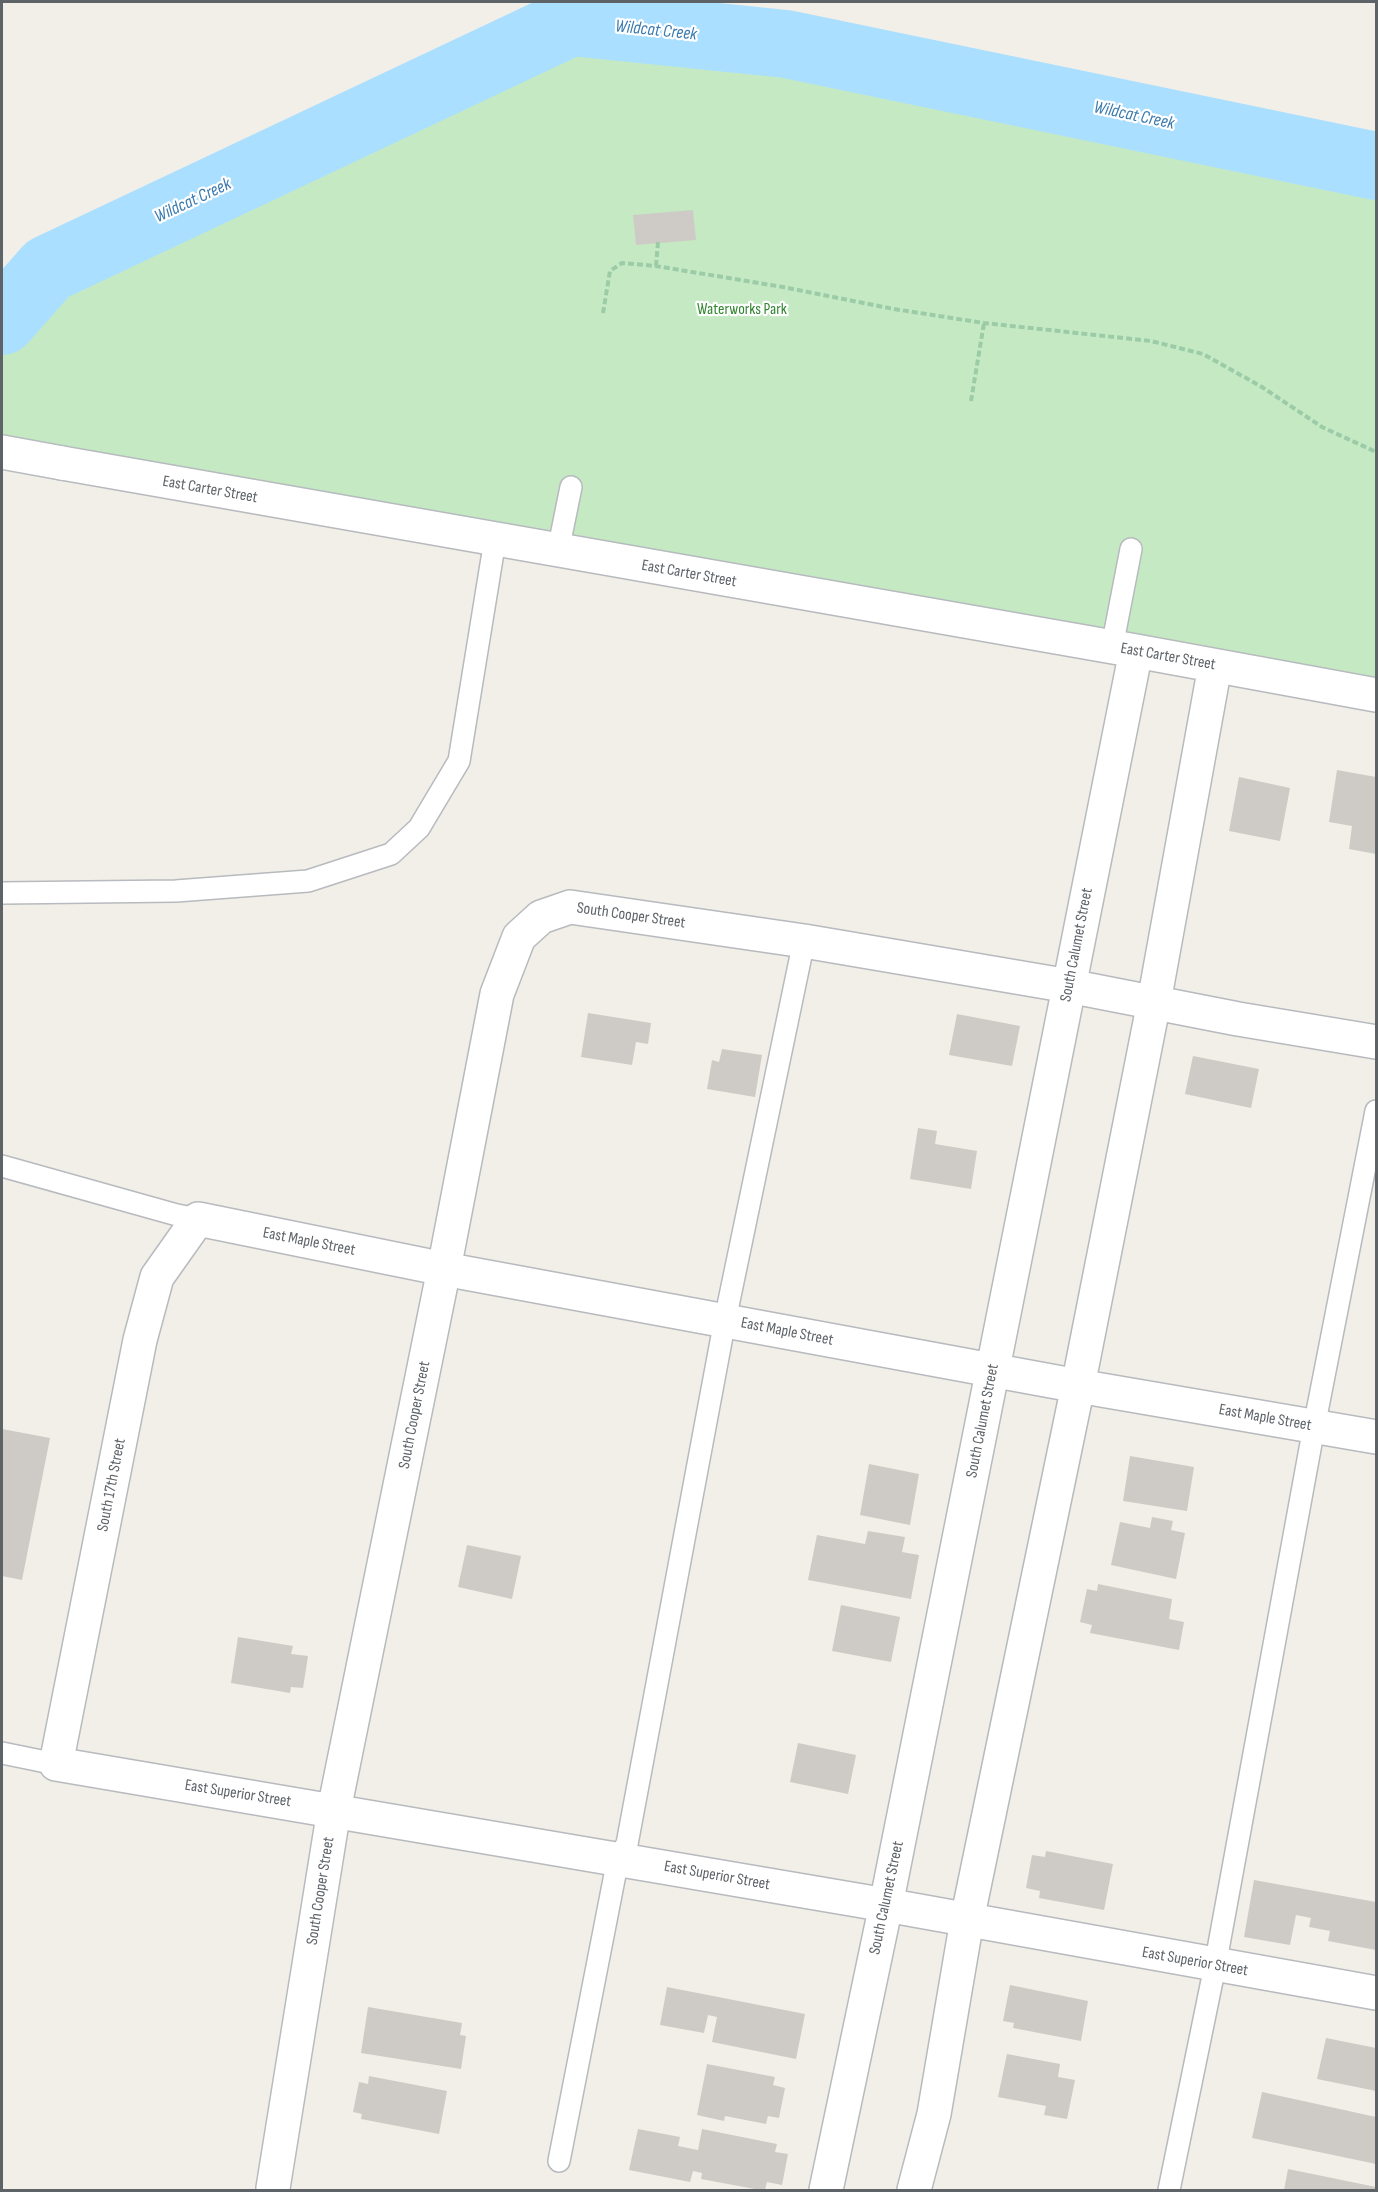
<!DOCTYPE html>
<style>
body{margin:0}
#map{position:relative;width:1378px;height:2192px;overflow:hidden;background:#f1efe7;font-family:"Sofia Sans Condensed",sans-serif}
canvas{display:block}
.frame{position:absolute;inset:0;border:3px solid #5e6368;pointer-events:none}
</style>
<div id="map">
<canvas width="1378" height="2192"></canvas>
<div class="frame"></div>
</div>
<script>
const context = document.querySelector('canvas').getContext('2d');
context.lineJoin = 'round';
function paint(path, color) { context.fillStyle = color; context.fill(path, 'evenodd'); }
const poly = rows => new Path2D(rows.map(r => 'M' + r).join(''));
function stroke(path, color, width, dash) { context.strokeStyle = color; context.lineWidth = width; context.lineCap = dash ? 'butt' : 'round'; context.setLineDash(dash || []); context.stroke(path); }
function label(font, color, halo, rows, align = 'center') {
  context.font = font + ' "Sofia Sans Condensed",sans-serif'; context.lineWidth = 4.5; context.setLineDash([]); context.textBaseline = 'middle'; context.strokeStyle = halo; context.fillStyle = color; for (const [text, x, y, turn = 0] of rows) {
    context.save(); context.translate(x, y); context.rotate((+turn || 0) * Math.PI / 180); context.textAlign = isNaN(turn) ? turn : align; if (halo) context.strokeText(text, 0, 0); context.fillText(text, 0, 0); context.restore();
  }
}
paint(poly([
 [571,22,786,44,1376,166,1376,695,2,452,2,321,48,269]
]), '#c5eac3');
stroke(poly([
 [2,321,48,269,571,22,786,44,1376,166]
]), '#aadfff', 68);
paint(poly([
 [693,210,696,240,636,245,633,215],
 [1337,770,1376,777,1376,854,1349,849,1352,826,1329,822],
 [1239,777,1290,788,1280,841,1229,831],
 [588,1013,651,1023,648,1044,636,1042,632,1065,581,1057],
 [957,1014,1020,1026,1012,1066,949,1055],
 [722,1049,762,1055,755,1097,707,1089,712,1060,719,1062],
 [1193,1056,1259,1069,1251,1108,1185,1094],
 [918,1128,937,1131,935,1144,977,1151,971,1189,910,1179],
 [2,1429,50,1438,22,1580,2,1576],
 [1130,1456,1194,1467,1187,1511,1123,1501],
 [869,1464,919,1474,910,1525,860,1515],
 [1152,1517,1173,1521,1171,1530,1185,1533,1176,1579,1111,1565,1120,1522,1150,1528],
 [868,1531,905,1537,902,1552,919,1555,911,1599,808,1580,817,1535,865,1544],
 [467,1545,521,1556,512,1599,458,1587],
 [1098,1584,1172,1599,1169,1619,1184,1622,1179,1650,1090,1633,1092,1625,1080,1622,1087,1589,1097,1591],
 [841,1605,900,1617,891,1662,832,1651],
 [238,1637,293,1646,291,1654,308,1656,303,1688,291,1687,290,1693,231,1683],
 [798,1743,856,1755,848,1794,790,1782],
 [1046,1851,1113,1864,1104,1910,1039,1898,1040,1891,1026,1888,1032,1855,1045,1857],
 [1254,1880,1376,1902,1376,1950,1328,1941,1330,1931,1309,1927,1311,1918,1296,1915,1290,1945,1244,1937],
 [1010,1985,1088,2001,1081,2041,1013,2028,1014,2023,1003,2021],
 [667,1987,805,2014,796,2059,712,2042,717,2017,708,2015,704,2033,660,2025],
 [368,2007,462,2023,460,2035,466,2036,461,2069,361,2053],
 [1326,2038,1376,2048,1376,2091,1317,2079],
 [1007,2054,1060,2064,1058,2077,1075,2080,1067,2119,1044,2115,1046,2106,998,2097],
 [707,2064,775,2077,773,2085,785,2088,779,2118,768,2116,766,2124,725,2116,724,2121,697,2115],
 [369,2076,447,2091,439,2134,361,2119,362,2114,353,2112,359,2082,368,2084],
 [1262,2092,1376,2117,1375,2124,1376,2125,1376,2164,1252,2138],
 [638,2129,680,2137,678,2146,698,2150,702,2129,777,2144,775,2152,788,2154,782,2185,767,2182,765,2190,760,2190,701,2179,702,2173,693,2171,690,2182,629,2170],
 [1288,2169,1376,2187,1376,2190,1284,2190]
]), '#cecbc6');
const lane = poly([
 [558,551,571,487],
 [1112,647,1131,549],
 [2,893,176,891,308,881,391,854,419,828,459,761,495,540],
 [2,1166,177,1215,198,1219],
 [2,1753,56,1764],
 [559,2161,618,1859,627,1844,725,1320,804,941],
 [1169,2190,1215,1966,1314,1427,1376,1111]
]);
const street = poly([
 [62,463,1136,651,1376,695],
 [1376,1437,1078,1386,444,1269,198,1219,157,1277,140,1340,56,1764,886,1905,1376,1993],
 [273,2188,334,1810,444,1269,497,994,519,937,541,917,570,907,804,941,1069,986,1238,1019,1376,1042],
 [826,2190,886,1905,1136,651],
 [914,2190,934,2114,967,1920,1078,1386,1154,1002,1215,666]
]);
const secondary = poly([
 [2,452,62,463]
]);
stroke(lane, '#b7babe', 24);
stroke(street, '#b7babe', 36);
stroke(secondary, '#b8bcc1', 36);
stroke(poly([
 [656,266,658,242],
 [603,313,610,271,622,263,656,266,783,287,894,309,984,323,1151,341,1203,354,1262,387,1322,427,1376,452],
 [971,401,984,323]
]), '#9ccba7', 4, [6, 3]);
stroke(lane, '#fff', 21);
stroke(street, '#fff', 33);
stroke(secondary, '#fff', 33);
label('16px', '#318530', '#fff', [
 ["Waterworks Park",742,310]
]);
label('16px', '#5e6368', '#fff', [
 ["East Carter Street",210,490,10],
 ["East Carter Street",689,574,10],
 ["East Carter Street",1168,657,10],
 ["South Cooper Street",631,916,8],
 ["South Calumet Street",1077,945,-79],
 ["East Maple Street",309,1242,11],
 ["East Maple Street",787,1332,11],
 ["South Cooper Street",415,1415,-79],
 ["East Maple Street",1265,1418,10],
 ["South Calumet Street",983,1421,-79],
 ["South 17th Street",112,1485,-79],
 ["East Superior Street",238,1794,9],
 ["East Superior Street",717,1876,10],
 ["South Cooper Street",321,1891,-81],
 ["South Calumet Street",887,1898,-78],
 ["East Superior Street",1195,1962,10]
]);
label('italic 18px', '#3c7baf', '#fff', [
 ["Wildcat Creek",656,31,6],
 ["Wildcat Creek",1134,116,12],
 ["Wildcat Creek",193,201,-25]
]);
</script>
